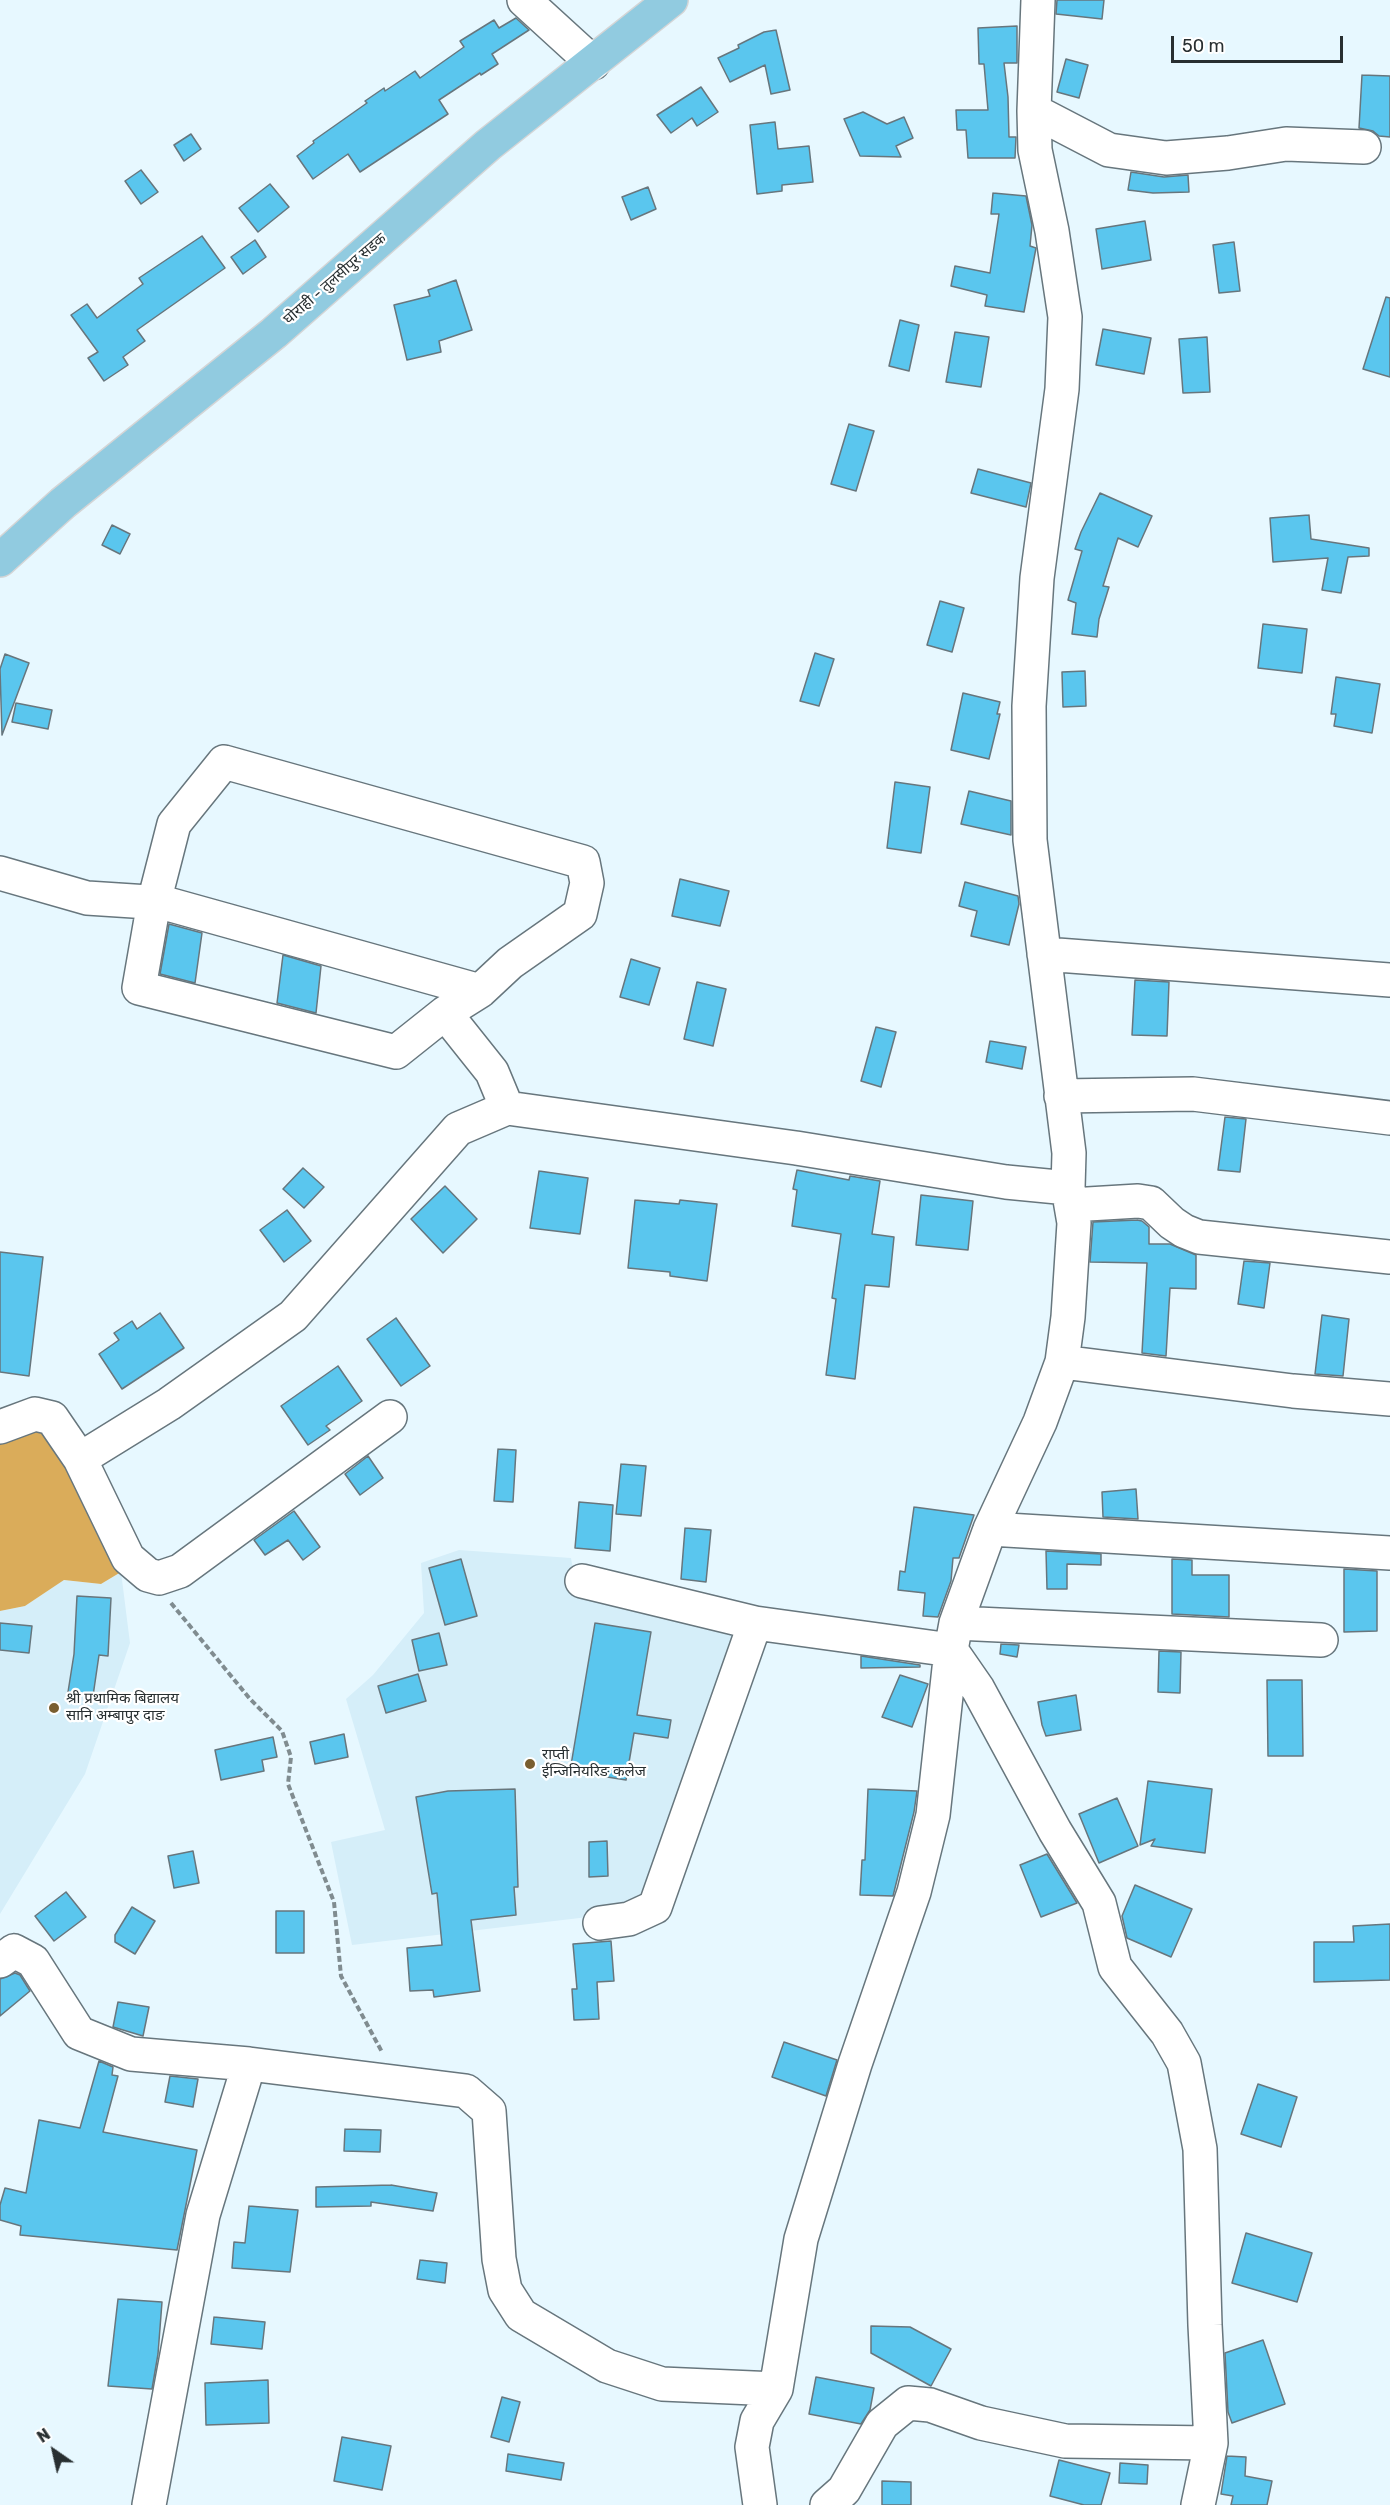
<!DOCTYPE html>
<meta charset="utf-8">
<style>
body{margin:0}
#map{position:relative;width:1390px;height:2505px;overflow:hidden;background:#e7f8ff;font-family:Rubik,sans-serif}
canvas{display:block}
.north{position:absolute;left:24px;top:2421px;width:60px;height:60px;-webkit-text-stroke:4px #fff;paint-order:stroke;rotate:326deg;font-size:16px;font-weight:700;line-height:24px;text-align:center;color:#282f31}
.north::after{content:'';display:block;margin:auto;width:21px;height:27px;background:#282f31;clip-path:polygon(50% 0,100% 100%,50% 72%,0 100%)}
.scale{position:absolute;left:1171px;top:36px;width:172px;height:27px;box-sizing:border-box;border:3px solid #282f31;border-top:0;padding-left:8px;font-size:18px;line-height:21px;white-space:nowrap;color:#282f31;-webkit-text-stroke:4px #fff;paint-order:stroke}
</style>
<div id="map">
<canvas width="1390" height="2505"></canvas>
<div class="north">N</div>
<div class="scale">50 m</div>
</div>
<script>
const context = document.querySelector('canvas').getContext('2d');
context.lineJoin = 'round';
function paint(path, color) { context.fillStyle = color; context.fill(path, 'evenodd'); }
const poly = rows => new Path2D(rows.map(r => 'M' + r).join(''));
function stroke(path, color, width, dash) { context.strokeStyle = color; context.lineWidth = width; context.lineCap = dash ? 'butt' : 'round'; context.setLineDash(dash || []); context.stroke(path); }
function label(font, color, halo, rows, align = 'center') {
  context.font = font + ' Rubik,"Noto Sans Devanagari",sans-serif'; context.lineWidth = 4.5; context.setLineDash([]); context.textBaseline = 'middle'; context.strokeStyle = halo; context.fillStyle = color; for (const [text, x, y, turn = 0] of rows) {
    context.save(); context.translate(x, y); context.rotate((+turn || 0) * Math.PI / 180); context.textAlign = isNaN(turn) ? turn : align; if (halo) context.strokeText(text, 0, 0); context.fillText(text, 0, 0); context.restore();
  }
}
paint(poly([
 [459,1550,571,1558,576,1587,742,1634,643,1902,588,1917,352,1945,331,1842,385,1830,346,1699,373,1675,424,1613,421,1563],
 [121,1572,130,1643,85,1774,0,1914,0,1611,25,1606,64,1580,101,1584]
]), '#d5eef9');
paint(poly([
 [34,1431,44,1434,51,1441,121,1572,101,1584,64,1580,25,1606,0,1611,0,1442]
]), '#daac5a');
const building = poly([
 [1057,0,1104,0,1102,19,1056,14,1057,0],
 [516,18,529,30,492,54,498,64,481,75,480,73,439,100,448,114,360,172,348,154,313,179,297,156,314,143,313,141,367,103,365,101,384,88,385,91,415,71,420,78,464,47,460,41,494,20,499,28,516,18],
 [1017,26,1017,63,1004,63,1008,97,1009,137,1016,137,1015,158,968,158,966,130,957,130,956,110,988,110,984,64,979,64,978,28,1017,26],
 [776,30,790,90,771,94,765,65,730,82,718,58,739,48,738,45,764,32,776,30],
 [1066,59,1088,65,1079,98,1057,92,1066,59],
 [1362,75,1390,76,1390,137,1379,136,1373,131,1359,128,1362,75],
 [701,87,718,112,697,126,692,118,671,133,657,115,701,87],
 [863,112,887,124,904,117,913,138,896,146,901,157,860,156,844,119,863,112],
 [775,122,778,149,809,146,813,182,782,185,782,191,757,194,750,125,775,122],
 [191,134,201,149,184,161,174,145,191,134],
 [141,170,158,192,141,204,125,181,141,170],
 [1131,172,1164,177,1188,175,1189,192,1153,193,1128,190,1131,172],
 [270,184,289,207,258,232,239,208,270,184],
 [648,187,656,209,631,220,622,197,648,187],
 [993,193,1026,196,1032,225,1030,246,1036,248,1024,312,985,306,987,295,951,286,955,266,990,273,999,214,991,214,993,193],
 [1145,221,1151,260,1102,269,1096,229,1145,221],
 [202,236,225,268,137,330,145,341,123,357,128,365,104,381,88,358,98,352,71,315,87,304,97,318,143,284,139,278,202,236],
 [255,240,266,257,243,274,231,257,255,240],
 [1234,242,1240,291,1219,293,1213,245,1234,242],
 [456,280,472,330,439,341,441,352,407,360,394,305,430,296,428,290,456,280],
 [1386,297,1390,298,1390,377,1363,369,1386,297],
 [900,320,919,325,909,371,889,366,900,320],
 [1103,329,1151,338,1144,374,1096,365,1103,329],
 [955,332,989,337,981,387,946,382,955,332],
 [1207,337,1210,392,1183,393,1179,339,1207,337],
 [849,424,874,431,856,491,831,484,849,424],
 [978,469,1031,483,1026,507,971,493,978,469],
 [1100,493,1152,516,1138,547,1118,538,1103,586,1109,587,1099,619,1097,637,1072,634,1076,603,1068,600,1082,551,1075,549,1081,532,1100,493],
 [1309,515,1311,539,1369,548,1369,556,1348,557,1341,593,1322,590,1328,558,1273,562,1270,518,1309,515],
 [112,525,130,534,120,554,102,545,112,525],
 [940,601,964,608,952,652,927,645,940,601],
 [1263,624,1307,629,1302,673,1258,668,1263,624],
 [815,653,834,659,819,706,800,701,815,653],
 [5,654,29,663,2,735,0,669,5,654],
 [1085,671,1086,706,1063,707,1062,672,1085,671],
 [1336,677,1380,684,1372,733,1334,726,1336,714,1331,714,1336,677],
 [963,693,1000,702,997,714,1000,714,989,759,951,750,963,693],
 [16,703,52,710,48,729,12,722,16,703],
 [895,782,930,787,921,853,887,848,895,782],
 [969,791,1011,801,1011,835,961,824,969,791],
 [680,879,729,891,720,926,672,916,680,879],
 [965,882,1018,896,1019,904,1009,945,971,936,977,911,959,906,965,882],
 [169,924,202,933,195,983,160,974,169,924],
 [283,955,321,966,316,1013,277,1003,283,955],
 [631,959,660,968,649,1005,620,997,631,959],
 [1135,980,1169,982,1167,1036,1132,1035,1135,980],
 [697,982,726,989,713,1046,684,1039,697,982],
 [876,1027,896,1032,881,1087,861,1081,876,1027],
 [990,1041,1026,1047,1022,1069,986,1062,990,1041],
 [1225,1117,1246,1119,1240,1172,1218,1170,1225,1117],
 [303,1168,324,1187,304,1208,283,1189,303,1168],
 [797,1170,849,1180,850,1176,880,1181,872,1234,894,1237,889,1287,865,1285,855,1379,826,1375,836,1299,832,1298,841,1234,792,1226,797,1190,793,1189,797,1170],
 [539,1171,588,1178,580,1234,530,1228,539,1171],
 [445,1186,477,1219,443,1253,411,1219,445,1186],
 [921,1195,973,1201,968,1250,916,1245,921,1195],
 [635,1200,679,1204,680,1200,717,1204,707,1281,670,1276,670,1272,628,1268,635,1200],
 [287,1210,311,1241,284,1262,260,1230,287,1210],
 [1137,1220,1142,1221,1149,1227,1149,1244,1170,1244,1196,1255,1196,1289,1170,1288,1166,1356,1142,1353,1147,1263,1090,1262,1093,1222,1137,1220],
 [0,1252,43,1257,29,1376,0,1372,0,1252],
 [1244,1261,1270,1263,1264,1308,1238,1304,1244,1261],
 [160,1313,184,1348,122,1389,99,1354,119,1340,114,1333,132,1321,137,1329,160,1313],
 [1322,1315,1349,1319,1343,1376,1315,1374,1322,1315],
 [396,1318,430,1366,401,1386,367,1339,396,1318],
 [338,1366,362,1401,326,1426,330,1430,308,1445,281,1406,338,1366],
 [498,1449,516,1450,513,1502,494,1501,498,1449],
 [368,1456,383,1478,360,1495,345,1474,368,1456],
 [621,1464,646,1466,641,1516,616,1514,621,1464],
 [1136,1489,1138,1519,1103,1517,1102,1492,1136,1489],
 [579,1502,613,1505,610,1551,575,1548,579,1502],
 [914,1507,974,1515,959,1558,953,1558,951,1581,938,1617,923,1616,925,1593,898,1590,900,1571,905,1572,914,1507],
 [294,1511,320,1547,303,1560,288,1540,265,1555,254,1540,294,1511],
 [685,1528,711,1530,706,1582,681,1579,685,1528],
 [1046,1551,1101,1554,1101,1565,1067,1564,1067,1589,1047,1589,1046,1551],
 [461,1559,477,1616,445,1625,429,1568,461,1559],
 [1172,1559,1192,1560,1192,1575,1229,1575,1229,1617,1172,1614,1172,1559],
 [1344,1569,1377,1571,1377,1631,1344,1632,1344,1569],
 [77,1596,111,1598,108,1656,99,1655,93,1696,68,1692,74,1654,77,1596],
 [0,1623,32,1626,29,1653,0,1650,0,1623],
 [595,1623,651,1632,637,1715,671,1720,668,1738,634,1733,626,1780,570,1771,595,1623],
 [439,1633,447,1665,419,1671,412,1640,439,1633],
 [1001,1644,1019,1645,1017,1657,1000,1654,1001,1644],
 [1159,1651,1181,1652,1180,1693,1158,1692,1159,1651],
 [861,1656,920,1665,920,1667,861,1668,861,1656],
 [418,1674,426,1701,386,1713,378,1686,418,1674],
 [900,1675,928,1684,912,1727,882,1717,900,1675],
 [1267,1680,1302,1680,1303,1756,1268,1756,1267,1680],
 [1076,1695,1081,1730,1046,1736,1042,1725,1038,1702,1076,1695],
 [344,1734,348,1757,315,1764,310,1742,344,1734],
 [273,1737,277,1757,262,1760,264,1771,221,1780,215,1750,273,1737],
 [1148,1781,1212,1789,1205,1853,1151,1846,1155,1839,1140,1845,1148,1781],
 [515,1789,518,1887,514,1887,516,1915,471,1920,480,1991,434,1997,433,1990,410,1991,407,1948,442,1945,437,1893,432,1894,416,1797,448,1791,515,1789],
 [868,1789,917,1791,914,1812,893,1896,860,1895,862,1860,865,1860,868,1789],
 [1117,1798,1138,1846,1099,1863,1079,1814,1117,1798],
 [607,1841,608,1876,589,1877,589,1842,607,1841],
 [193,1851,199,1883,174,1888,168,1856,193,1851],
 [1047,1854,1077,1903,1041,1917,1020,1865,1047,1854],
 [1135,1885,1192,1909,1171,1957,1127,1938,1122,1916,1135,1885],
 [66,1892,86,1917,54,1941,35,1916,66,1892],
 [132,1907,155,1921,135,1954,115,1942,115,1935,132,1907],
 [276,1911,304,1911,304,1953,276,1953,276,1911],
 [1390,1924,1390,1980,1314,1982,1314,1942,1354,1942,1353,1926,1390,1924],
 [611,1941,614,1981,597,1982,599,2019,574,2020,572,1989,577,1989,573,1944,611,1941],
 [15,1973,20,1975,30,1991,0,2016,0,1979,15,1973],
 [118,2002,149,2007,143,2036,113,2027,118,2002],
 [784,2042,837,2060,826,2096,772,2077,784,2042],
 [99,2061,113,2067,112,2075,118,2076,103,2132,197,2150,177,2250,20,2235,21,2226,0,2220,0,2205,5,2188,26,2193,39,2120,80,2128,99,2061],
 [170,2076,198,2079,193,2107,165,2102,170,2076],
 [1258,2084,1297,2097,1281,2147,1241,2134,1258,2084],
 [345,2129,381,2130,380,2152,344,2151,345,2129],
 [391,2185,437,2193,433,2211,371,2202,371,2206,316,2207,316,2187,391,2185],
 [249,2206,298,2210,290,2272,232,2268,234,2242,245,2243,249,2206],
 [1246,2233,1312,2253,1297,2302,1232,2283,1246,2233],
 [420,2260,447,2263,445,2283,417,2279,420,2260],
 [118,2299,162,2302,158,2354,152,2389,108,2386,118,2299],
 [214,2317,265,2322,262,2349,211,2344,214,2317],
 [871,2326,910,2327,951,2349,931,2386,871,2353,871,2326],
 [1263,2340,1285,2404,1232,2423,1228,2412,1225,2353,1263,2340],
 [816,2377,874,2388,870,2410,861,2424,809,2414,816,2377],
 [268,2380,269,2423,206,2425,205,2383,268,2380],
 [502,2397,520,2402,509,2442,491,2437,502,2397],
 [342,2437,391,2446,382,2490,334,2481,342,2437],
 [508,2454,564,2463,561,2480,506,2471,508,2454],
 [1227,2456,1246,2457,1245,2476,1272,2481,1267,2505,1231,2505,1233,2496,1221,2494,1227,2456],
 [1059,2460,1110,2473,1101,2505,1084,2505,1050,2496,1059,2460],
 [1120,2463,1148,2465,1147,2484,1119,2483,1120,2463],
 [882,2481,911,2482,911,2505,882,2505,882,2481]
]);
paint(building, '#5ac6ee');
stroke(building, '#67767d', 1.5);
const minor = poly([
 [524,0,593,63],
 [1038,0,1034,111,1035,150,1052,231,1065,317,1062,389,1037,578,1029,706,1030,840,1069,1153,1068,1188,1074,1223,1068,1317,1062,1362,1040,1422,990,1529,956,1623,951,1650,978,1689,1055,1831,1099,1903,1115,1967,1167,2033,1184,2063,1200,2149,1205,2325,1211,2443,1198,2505],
 [1034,111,1109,150,1166,158,1228,153,1286,144,1364,147],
 [224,762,583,862,587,883,580,914,510,963,480,991,445,1013,396,1052,139,988,154,902,174,824,224,762],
 [0,873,87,898,164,903,480,991],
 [1044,954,1390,980],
 [445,1013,492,1072,507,1108,796,1148,1006,1182,1068,1188],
 [1061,1096,1193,1094,1390,1118],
 [1071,1205,1138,1201,1151,1203,1172,1223,1184,1231,1199,1237,1390,1257],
 [1062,1362,1293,1391,1390,1399],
 [0,1427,35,1414,52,1418,80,1459,128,1558,148,1575,159,1578,180,1571,390,1417],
 [80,1459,169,1404,293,1316,458,1129,507,1108],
 [990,1529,1390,1553],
 [582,1581,755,1623,951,1650,933,1815,914,1892,855,2064,801,2239,776,2389],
 [956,1623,1321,1640],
 [600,1923,629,1919,655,1907,755,1623],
 [0,1961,14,1951,33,1961,79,2033,131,2054,249,2064,466,2091,489,2111,499,2259,505,2290,521,2315,607,2366,662,2384,776,2389,757,2421,752,2447,760,2505],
 [149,2505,203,2215,249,2064],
 [827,2505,844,2490,882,2424,908,2403,930,2405,981,2423,1065,2441,1211,2443]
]);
const major = poly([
 [0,560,63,503,274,333,488,145,671,0]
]);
stroke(minor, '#67767d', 36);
stroke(major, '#d4d5d6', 36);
stroke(poly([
 [171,1603,250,1699,282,1731,291,1757,288,1784,334,1902,341,1976,382,2052]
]), '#808c90', 4, [6, 3]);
stroke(minor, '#fff', 33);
stroke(major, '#91cbe0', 33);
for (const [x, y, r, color] of [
 [54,1708,6,"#795e30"],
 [530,1764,6,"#795e30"]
]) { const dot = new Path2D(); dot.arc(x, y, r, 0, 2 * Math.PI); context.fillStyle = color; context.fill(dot); stroke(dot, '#fff', 2); }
label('15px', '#282f31', '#fff', [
 ["घोराही - तुलसीपुर सडक",335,279,-41]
]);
label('15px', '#282f31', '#fff', [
 ["श्री प्रथामिक बिद्यालय",66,1699],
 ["सानि अम्बापुर दाङ",66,1716],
 ["राप्ती",542,1755],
 ["ईन्जिनियरिङ कलेज",542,1772]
], 'left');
</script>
